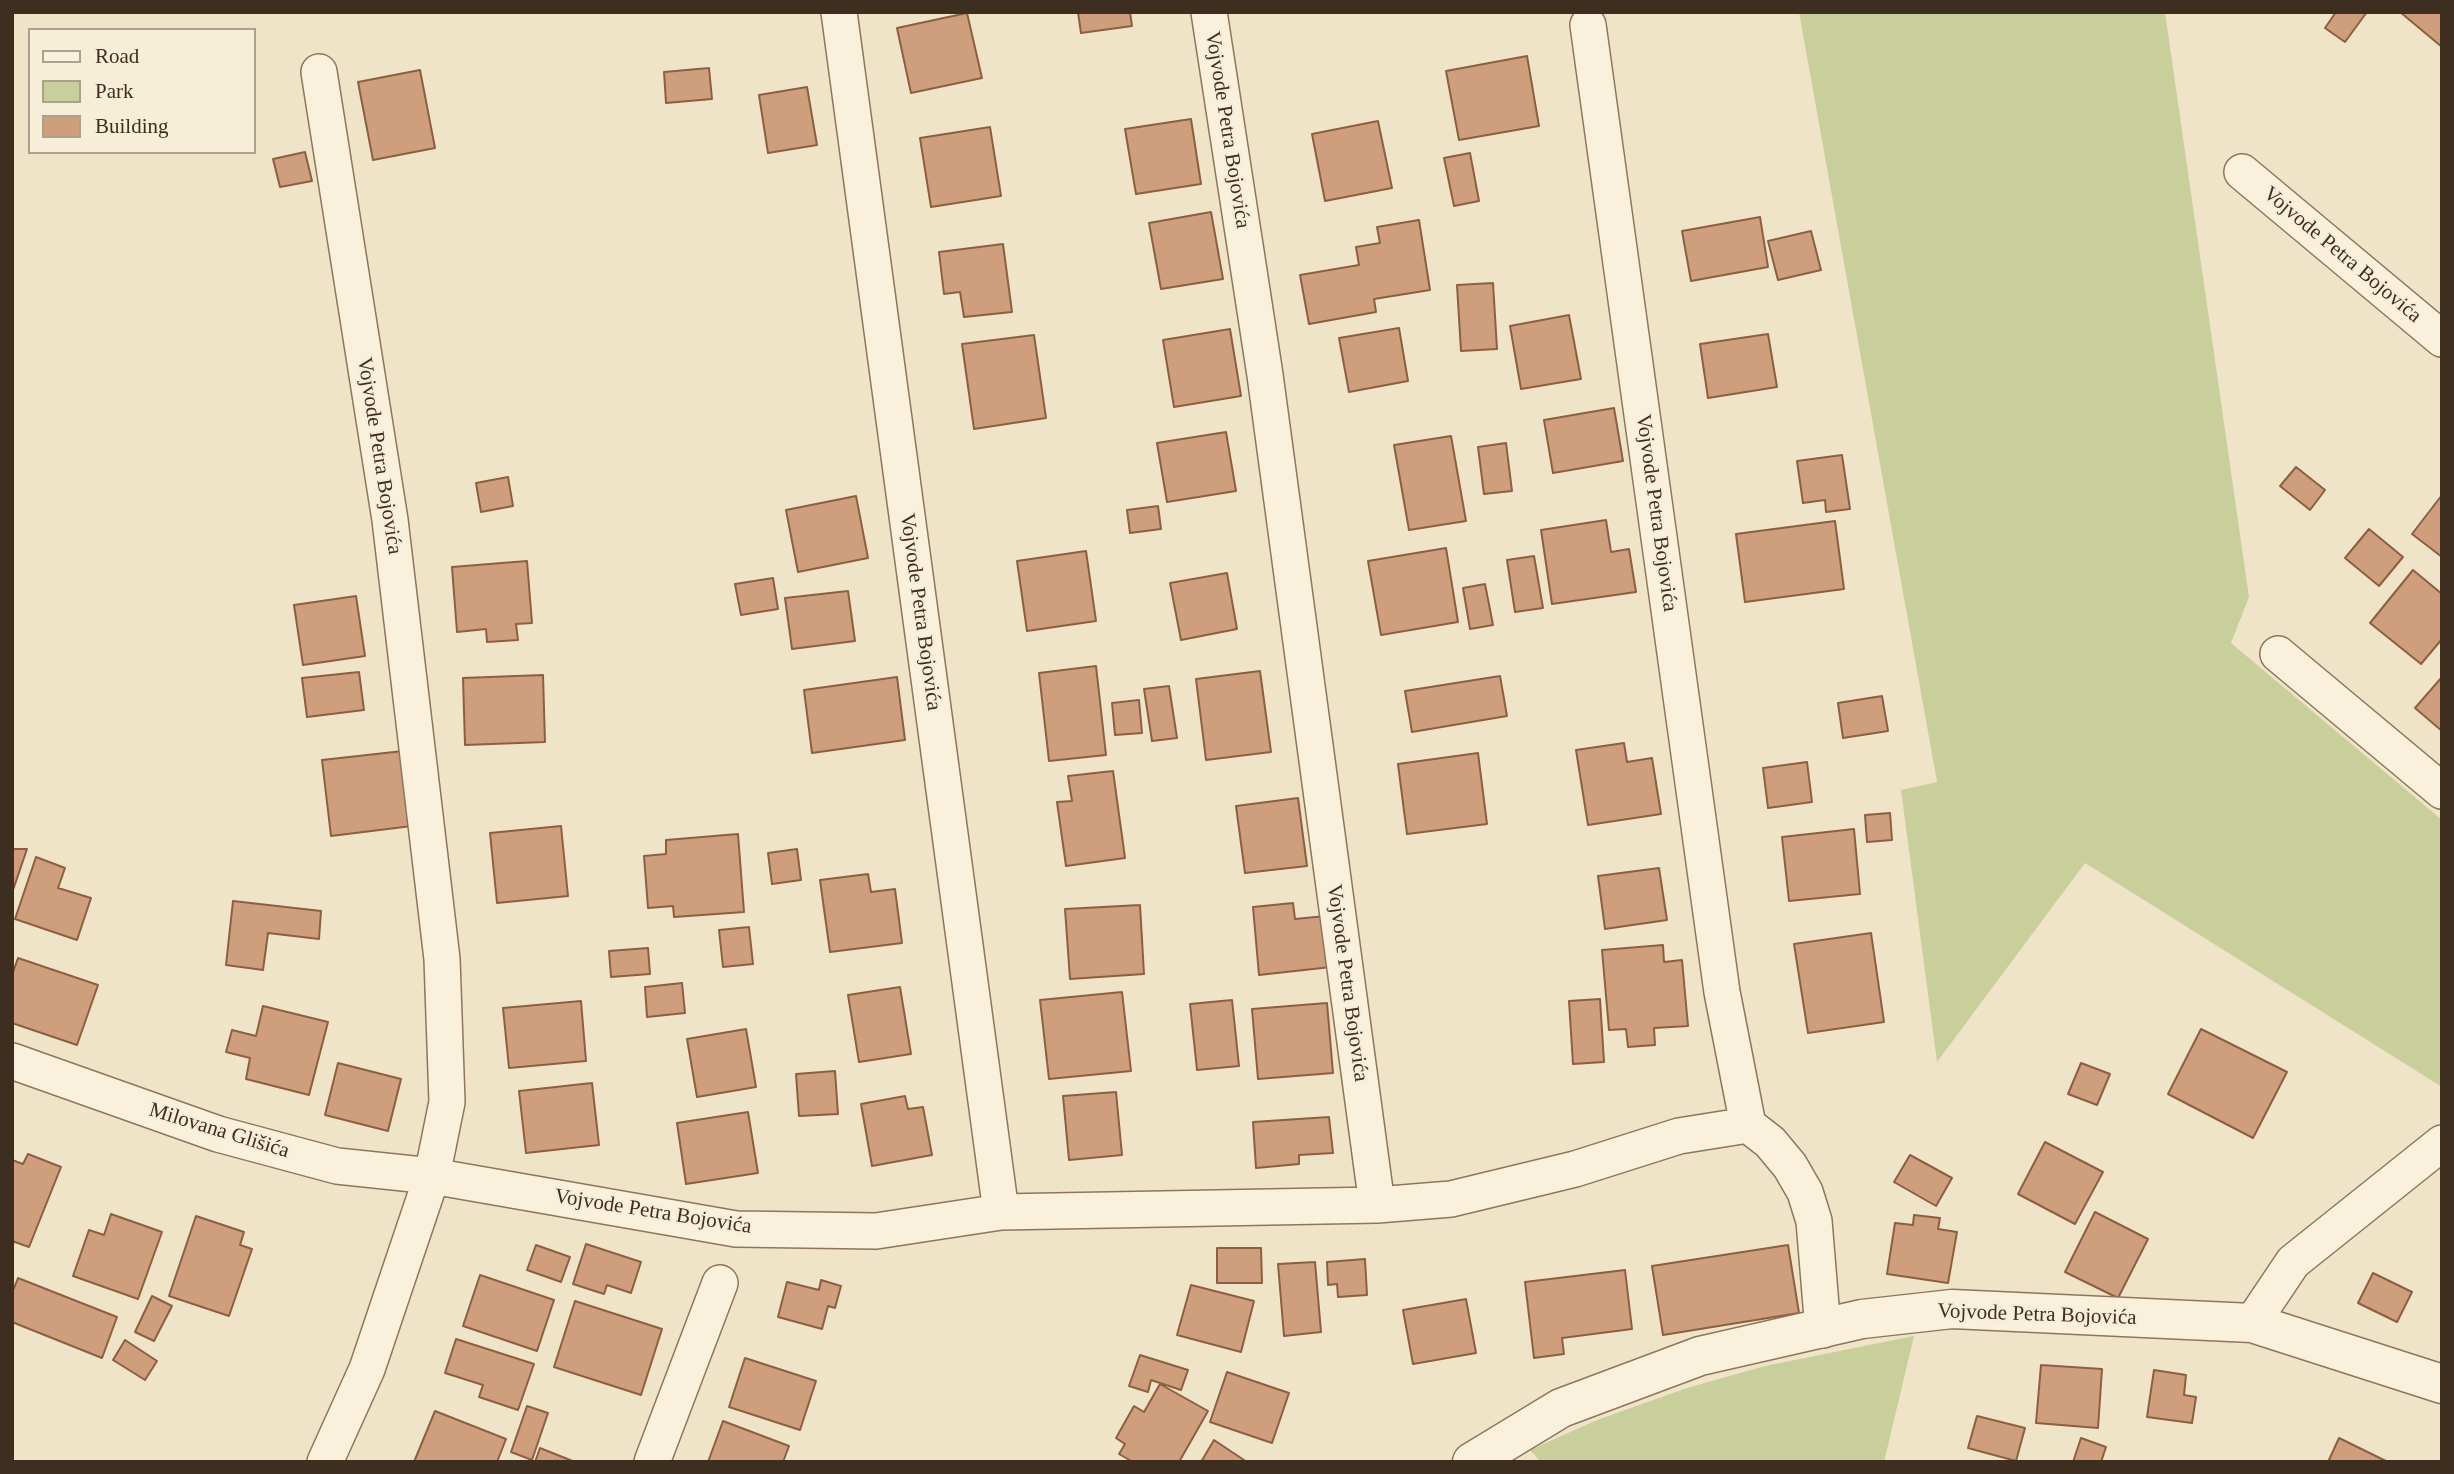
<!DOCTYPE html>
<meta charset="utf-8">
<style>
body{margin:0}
#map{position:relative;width:2454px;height:1474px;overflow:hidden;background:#f0e4c8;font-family:Georgia,serif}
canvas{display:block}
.frame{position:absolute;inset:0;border:14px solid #3d2e20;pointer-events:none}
.legend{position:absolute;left:28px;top:28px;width:228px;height:126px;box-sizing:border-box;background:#f7eed8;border:2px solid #ada18e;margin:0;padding:9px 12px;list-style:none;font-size:21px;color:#3d2e20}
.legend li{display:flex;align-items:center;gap:14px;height:35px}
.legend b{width:35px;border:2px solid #ada18e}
</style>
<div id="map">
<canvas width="2454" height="1474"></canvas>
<div class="frame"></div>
<ul class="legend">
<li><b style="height:9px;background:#faf1dc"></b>Road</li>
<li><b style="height:19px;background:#c9cf9b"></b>Park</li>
<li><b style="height:19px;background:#cf9f7d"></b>Building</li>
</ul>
</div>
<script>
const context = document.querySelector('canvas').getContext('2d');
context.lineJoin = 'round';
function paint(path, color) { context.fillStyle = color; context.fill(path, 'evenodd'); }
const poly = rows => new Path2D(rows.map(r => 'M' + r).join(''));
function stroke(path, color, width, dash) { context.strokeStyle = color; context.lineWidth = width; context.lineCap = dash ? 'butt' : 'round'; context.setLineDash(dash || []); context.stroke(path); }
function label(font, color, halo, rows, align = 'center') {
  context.font = font + ' Georgia,serif'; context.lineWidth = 5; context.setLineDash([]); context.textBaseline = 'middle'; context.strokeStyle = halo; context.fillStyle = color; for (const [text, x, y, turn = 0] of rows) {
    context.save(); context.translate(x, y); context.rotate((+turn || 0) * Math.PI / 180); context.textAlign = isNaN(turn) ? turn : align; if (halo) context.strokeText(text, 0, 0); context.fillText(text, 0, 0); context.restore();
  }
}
paint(poly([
 [1799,12,2165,12,2249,597,2231,643,2442,820,2442,1087,2085,863,1937,1062,1901,790,1937,782],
 [1914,1336,1884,1462,1541,1462,1530,1450,1597,1420,1687,1388,1765,1366]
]), '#c9cf9b');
const building = poly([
 [1078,12,1130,12,1132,26,1081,33,1078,12],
 [2336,12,2367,12,2345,42,2325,28,2336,12],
 [2400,12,2442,12,2442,47,2400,12],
 [967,13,982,78,911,93,897,28,967,13],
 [1527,56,1539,126,1459,140,1446,71,1527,56],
 [709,68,712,99,666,103,664,72,709,68],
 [420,70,435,148,373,160,358,82,420,70],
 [807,87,817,145,768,153,759,95,807,87],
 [1191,119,1201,184,1136,194,1125,129,1191,119],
 [1378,121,1392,188,1325,201,1312,134,1378,121],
 [990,127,1001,196,931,207,920,138,990,127],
 [305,152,312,181,280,187,273,159,305,152],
 [1470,153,1479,201,1454,206,1444,158,1470,153],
 [1211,212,1223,279,1161,289,1149,223,1211,212],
 [1760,217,1768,267,1691,281,1682,231,1760,217],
 [1419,220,1430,290,1374,299,1376,312,1309,324,1300,275,1359,265,1356,247,1380,243,1377,227,1419,220],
 [1811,231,1821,270,1778,280,1768,241,1811,231],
 [1003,244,1012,312,964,317,960,292,944,294,939,252,1003,244],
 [1493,283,1497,349,1461,351,1457,285,1493,283],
 [1569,315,1581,379,1521,389,1510,326,1569,315],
 [1399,328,1408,381,1349,392,1339,338,1399,328],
 [1230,329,1241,396,1174,407,1163,340,1230,329],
 [1768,334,1777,387,1708,398,1700,344,1768,334],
 [1034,335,1046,418,974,429,962,344,1034,335],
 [1614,408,1623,461,1553,473,1544,420,1614,408],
 [1226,432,1236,491,1167,502,1157,443,1226,432],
 [1451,436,1466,521,1409,530,1394,445,1451,436],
 [1506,443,1512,491,1484,494,1478,447,1506,443],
 [1842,455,1850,509,1826,512,1825,500,1803,503,1797,461,1842,455],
 [2296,467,2325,490,2310,510,2280,486,2296,467],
 [508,477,513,506,481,512,476,483,508,477],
 [2442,495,2442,557,2412,534,2442,495],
 [856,496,868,558,798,572,786,510,856,496],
 [1158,506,1161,529,1130,533,1127,510,1158,506],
 [1606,520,1611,552,1629,549,1636,592,1552,604,1541,530,1606,520],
 [1835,521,1844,589,1745,602,1736,534,1835,521],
 [2369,529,2403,557,2379,586,2345,558,2369,529],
 [1446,548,1458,622,1381,635,1368,561,1446,548],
 [1086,551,1096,621,1027,631,1017,561,1086,551],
 [1534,556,1543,608,1515,612,1507,560,1534,556],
 [527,561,532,623,516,624,518,640,487,642,486,629,457,632,452,567,527,561],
 [2413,570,2442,594,2442,639,2421,664,2370,623,2413,570],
 [1227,573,1237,629,1181,640,1170,583,1227,573],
 [773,578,778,609,741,615,735,584,773,578],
 [1485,584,1493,625,1470,629,1463,588,1485,584],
 [848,591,855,641,792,649,785,598,848,591],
 [356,596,365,656,303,665,294,605,356,596],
 [1096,666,1106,755,1049,761,1039,673,1096,666],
 [1260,671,1271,752,1206,760,1196,679,1260,671],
 [359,672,364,710,307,717,302,678,359,672],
 [543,675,545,742,465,745,463,678,543,675],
 [1500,676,1507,716,1412,732,1405,691,1500,676],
 [897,677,905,740,812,753,804,690,897,677],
 [2442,677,2442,731,2415,708,2442,677],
 [1169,686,1177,738,1152,741,1144,689,1169,686],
 [1882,696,1888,731,1843,738,1838,703,1882,696],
 [1139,700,1142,733,1115,735,1112,703,1139,700],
 [1624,743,1627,762,1652,758,1661,814,1588,825,1576,750,1624,743],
 [403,751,412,826,331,836,322,760,403,751],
 [1478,753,1487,824,1407,834,1398,764,1478,753],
 [1807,762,1812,802,1768,808,1763,768,1807,762],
 [1113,771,1125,858,1066,866,1057,802,1072,801,1068,776,1113,771],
 [1298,798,1307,866,1245,873,1236,806,1298,798],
 [1890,813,1892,840,1867,842,1865,815,1890,813],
 [561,826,568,896,497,903,490,833,561,826],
 [1854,829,1860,894,1789,901,1782,837,1854,829],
 [738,834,744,912,674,917,673,906,648,908,644,856,666,854,666,840,738,834],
 [12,849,27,849,12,893,12,849],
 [797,849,801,880,772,884,768,853,797,849],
 [36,857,65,868,58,888,91,898,77,940,15,919,36,857],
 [1659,868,1667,920,1605,929,1598,876,1659,868],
 [868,874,871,892,895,889,902,943,830,952,820,880,868,874],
 [233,901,321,911,319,939,268,933,263,970,226,965,233,901],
 [1293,903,1295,919,1326,916,1331,967,1259,975,1253,907,1293,903],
 [1140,905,1144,974,1070,979,1065,909,1140,905],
 [749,927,753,964,723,967,719,930,749,927],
 [1871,933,1884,1022,1808,1033,1794,944,1871,933],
 [1663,945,1664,962,1682,960,1688,1026,1654,1028,1655,1045,1628,1047,1626,1029,1609,1030,1602,950,1663,945],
 [648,948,650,974,611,977,609,951,648,948],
 [18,958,98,985,77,1045,12,1023,12,975,18,958],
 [682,983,685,1013,647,1017,645,987,682,983],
 [900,987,911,1054,859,1062,848,995,900,987],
 [1122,992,1131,1071,1049,1079,1040,1000,1122,992],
 [1600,999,1604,1062,1573,1064,1569,1001,1600,999],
 [1232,1000,1239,1066,1197,1070,1190,1004,1232,1000],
 [581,1001,586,1061,509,1068,503,1008,581,1001],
 [1327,1003,1333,1073,1258,1079,1252,1009,1327,1003],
 [263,1006,328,1022,309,1095,246,1079,250,1058,226,1052,232,1030,256,1036,263,1006],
 [746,1029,756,1087,697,1097,687,1039,746,1029],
 [2201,1029,2287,1072,2253,1138,2168,1094,2201,1029],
 [338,1063,401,1079,388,1131,325,1115,338,1063],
 [2081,1063,2110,1074,2097,1105,2068,1094,2081,1063],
 [835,1071,838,1114,799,1116,796,1074,835,1071],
 [592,1083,599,1145,526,1153,519,1091,592,1083],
 [1116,1092,1122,1155,1069,1160,1063,1096,1116,1092],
 [905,1096,908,1109,923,1107,932,1155,872,1166,861,1104,905,1096],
 [748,1112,758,1173,686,1184,677,1123,748,1112],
 [1329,1117,1333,1153,1299,1155,1299,1164,1256,1168,1253,1122,1329,1117],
 [2045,1142,2103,1172,2075,1224,2018,1194,2045,1142],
 [28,1154,61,1167,29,1247,12,1241,12,1160,23,1164,28,1154],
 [1910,1155,1952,1178,1936,1206,1894,1182,1910,1155],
 [2095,1212,2148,1239,2118,1298,2065,1272,2095,1212],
 [111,1214,162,1232,138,1299,73,1276,89,1230,104,1235,111,1214],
 [1914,1215,1940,1218,1938,1229,1957,1232,1948,1283,1887,1274,1895,1223,1913,1225,1914,1215],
 [196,1216,244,1232,240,1245,252,1249,229,1316,169,1296,196,1216],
 [586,1244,641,1262,631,1293,607,1285,604,1294,573,1284,586,1244],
 [536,1245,570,1257,561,1282,527,1270,536,1245],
 [1788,1245,1799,1313,1663,1335,1652,1266,1788,1245],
 [1217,1248,1261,1248,1262,1283,1217,1283,1217,1248],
 [1365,1259,1367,1295,1338,1297,1337,1284,1328,1285,1327,1262,1365,1259],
 [1315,1262,1321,1332,1284,1336,1278,1264,1315,1262],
 [1625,1270,1632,1329,1562,1338,1564,1354,1534,1358,1525,1282,1625,1270],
 [2373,1273,2412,1292,2397,1322,2358,1303,2373,1273],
 [480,1275,554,1300,537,1351,463,1326,480,1275],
 [18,1278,117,1317,102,1358,12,1322,12,1293,18,1278],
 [821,1280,841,1286,835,1308,828,1306,822,1329,778,1317,787,1282,819,1290,821,1280],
 [1191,1285,1254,1301,1241,1352,1177,1335,1191,1285],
 [152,1296,172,1306,154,1341,135,1332,152,1296],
 [1466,1299,1476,1353,1413,1364,1403,1310,1466,1299],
 [575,1301,662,1329,641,1395,554,1367,575,1301],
 [456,1339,534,1364,518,1410,479,1397,483,1385,445,1373,456,1339],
 [125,1340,157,1361,145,1380,113,1360,125,1340],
 [1140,1355,1188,1370,1181,1390,1151,1380,1148,1392,1129,1386,1140,1355],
 [745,1358,816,1381,800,1430,729,1407,745,1358],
 [2041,1365,2102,1369,2098,1428,2036,1423,2041,1365],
 [2154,1370,2186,1375,2184,1395,2196,1397,2192,1423,2147,1417,2154,1370],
 [1227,1372,1289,1393,1272,1443,1210,1422,1227,1372],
 [1160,1384,1208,1411,1179,1462,1133,1462,1119,1454,1125,1444,1116,1438,1134,1406,1144,1412,1160,1384],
 [527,1406,548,1413,532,1460,511,1452,527,1406],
 [435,1411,506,1439,497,1462,414,1462,435,1411],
 [1977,1416,2025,1428,2016,1461,1968,1448,1977,1416],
 [723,1421,789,1446,783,1462,708,1462,723,1421],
 [2081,1438,2106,1447,2101,1462,2073,1462,2081,1438],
 [2339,1438,2388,1462,2328,1462,2339,1438],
 [1214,1440,1247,1462,1201,1462,1214,1440],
 [540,1448,575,1462,535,1462,540,1448]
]);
paint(building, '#cf9f7d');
stroke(building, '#8d5f41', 2);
const minor = poly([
 [839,12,1001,1212],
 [1209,12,1265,375,1377,1205],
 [1588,25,1722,992,1748,1125],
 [319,72,390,520,442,959,447,1102,432,1176,367,1369,325,1462],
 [2242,172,2442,339],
 [2278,654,2442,791],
 [12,1061,218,1134,337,1166,432,1176,736,1229,876,1231,1001,1212,1377,1205,1451,1199,1575,1169,1679,1136,1748,1125,1770,1142,1790,1166,1805,1192,1814,1221,1823,1330],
 [2252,1323,2293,1262,2442,1143],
 [652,1462,720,1283]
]);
const tertiary = poly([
 [1472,1462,1561,1408,1700,1356,1862,1319,1952,1309,2252,1323,2442,1384]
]);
stroke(minor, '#8d765c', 38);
stroke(tertiary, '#8d765c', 41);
stroke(minor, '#faf1dc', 35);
stroke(tertiary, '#faf1dc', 38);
label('21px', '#3d2e20', '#f7eed8', [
 ["Vojvode Petra Bojovića",1227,130,81],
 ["Vojvode Petra Bojovića",2342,255,40],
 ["Vojvode Petra Bojovića",379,456,81],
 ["Vojvode Petra Bojovića",1656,513,82],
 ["Vojvode Petra Bojovića",920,612,82],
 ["Vojvode Petra Bojovića",1347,983,82],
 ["Milovana Glišića",219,1131,17],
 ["Vojvode Petra Bojovića",653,1212,9],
 ["Vojvode Petra Bojovića",2037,1315,2]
]);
</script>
